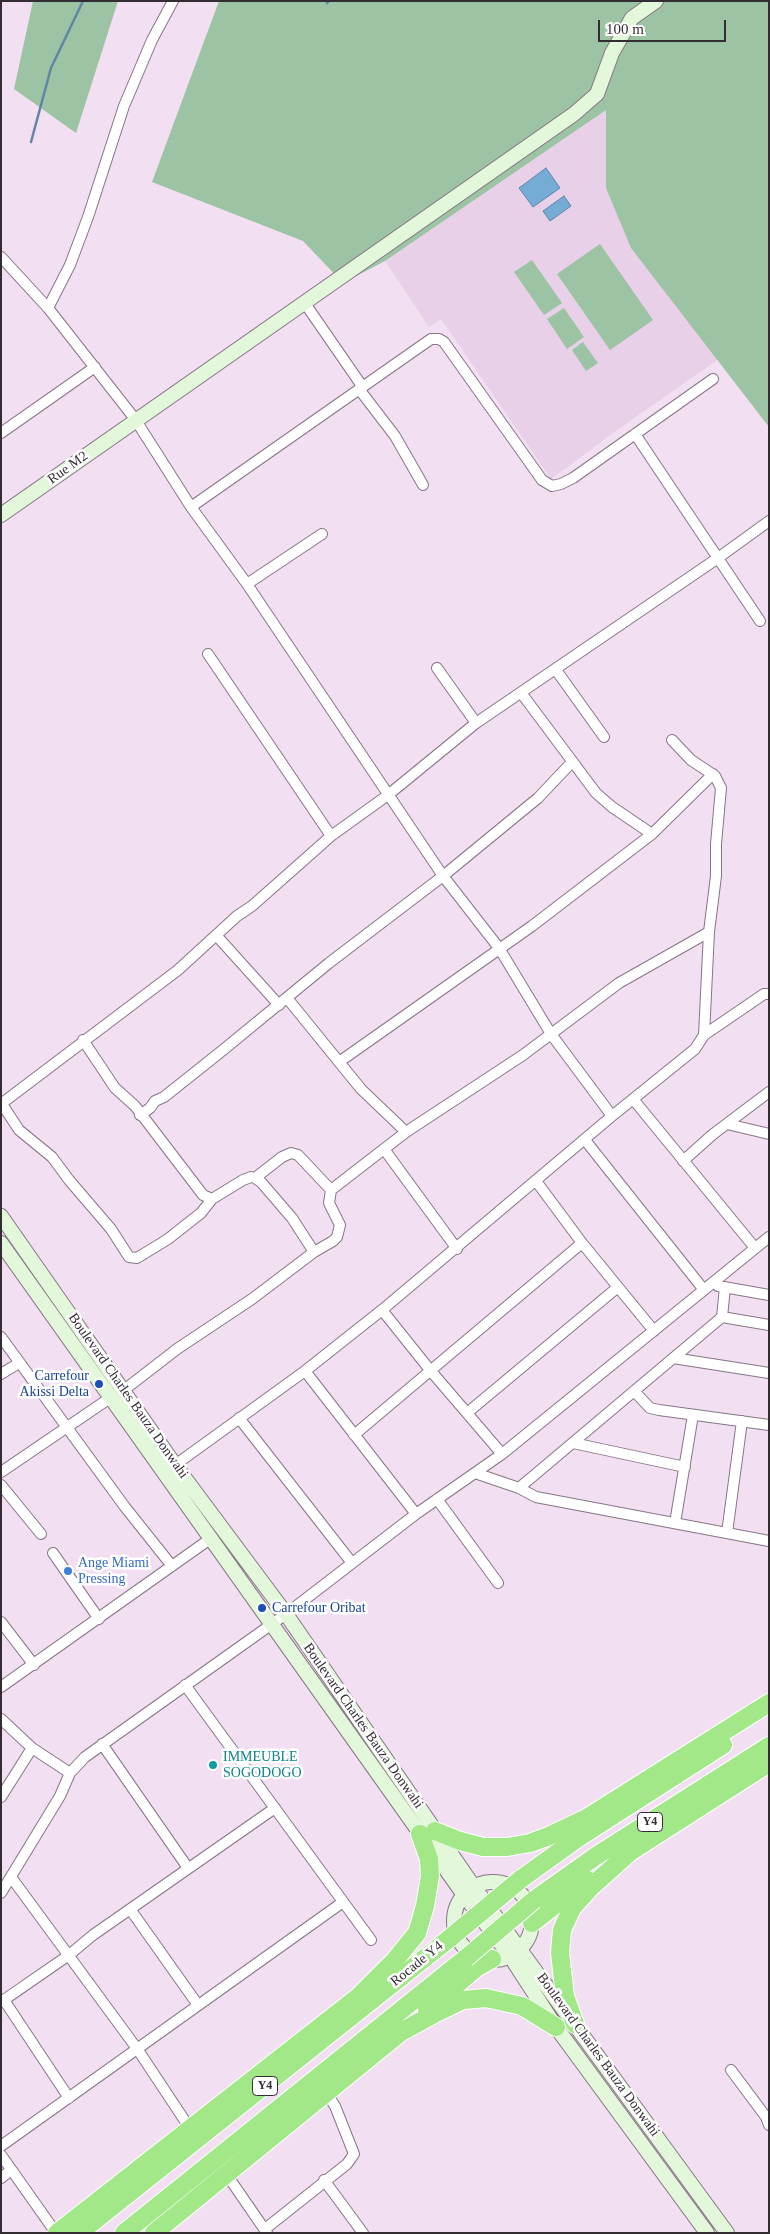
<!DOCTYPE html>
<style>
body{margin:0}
#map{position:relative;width:770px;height:2234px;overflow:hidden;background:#f2dff2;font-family:Georgia,serif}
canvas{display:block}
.frame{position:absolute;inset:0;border:2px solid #332c33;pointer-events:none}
.scale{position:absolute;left:598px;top:20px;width:128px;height:22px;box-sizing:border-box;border:2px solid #332c33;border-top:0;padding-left:6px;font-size:15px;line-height:18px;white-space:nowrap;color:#332c33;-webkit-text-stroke:4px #fff;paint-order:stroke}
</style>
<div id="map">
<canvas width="770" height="2234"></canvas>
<div class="frame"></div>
<div class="scale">100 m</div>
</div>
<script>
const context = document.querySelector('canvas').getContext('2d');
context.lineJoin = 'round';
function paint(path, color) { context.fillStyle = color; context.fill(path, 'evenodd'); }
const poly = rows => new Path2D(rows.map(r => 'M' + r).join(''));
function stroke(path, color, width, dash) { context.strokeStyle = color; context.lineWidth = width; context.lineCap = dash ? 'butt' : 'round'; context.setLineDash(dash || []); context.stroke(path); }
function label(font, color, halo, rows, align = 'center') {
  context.font = font + ' Georgia,serif'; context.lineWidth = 5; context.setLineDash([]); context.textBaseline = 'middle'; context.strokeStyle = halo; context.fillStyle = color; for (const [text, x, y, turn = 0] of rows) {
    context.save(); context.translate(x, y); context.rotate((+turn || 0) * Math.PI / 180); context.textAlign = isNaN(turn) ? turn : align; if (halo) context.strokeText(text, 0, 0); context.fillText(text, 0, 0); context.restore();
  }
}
paint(poly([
 [606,110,606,188,743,342,620,428,551,479,441,319,429,327,385,261]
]), '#e8d0e8');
paint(poly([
 [33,1,118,1,76,133,14,89],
 [219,1,769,1,769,427,631,248,606,188,606,110,385,261,343,283,303,241,152,182],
 [600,244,653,320,610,350,557,274],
 [532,260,562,303,544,315,514,272],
 [564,308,584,337,567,349,547,319],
 [583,342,598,363,586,371,572,350]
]), '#9cc3a3');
const water = poly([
 [546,168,560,188,533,207,519,188,546,168],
 [564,196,571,206,550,221,543,211,564,196]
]);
paint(water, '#75acd5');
stroke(water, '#6186a4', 1);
stroke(poly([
 [327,3,329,1],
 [31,142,51,68,83,1]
]), '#6186a4', 2.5);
const street = poly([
 [1,257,48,308,135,419,191,507,247,584,443,876,499,948,551,1034,612,1116],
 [304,302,362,386],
 [48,308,70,265,88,217,124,106,152,40,173,1],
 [359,389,395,436,423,485],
 [1,433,95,367],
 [635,434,760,621],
 [191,507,431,339,439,339,444,342,542,480,552,486,561,484,573,478,713,379],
 [247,584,322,534],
 [208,654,331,836],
 [437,668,476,723],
 [556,670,604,737],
 [522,694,596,793,612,807,652,834,713,774],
 [216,935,279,1005],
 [287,998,361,1089,406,1132],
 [704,1035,764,994,769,994],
 [83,1040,115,1088,135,1106,203,1195,212,1199,243,1180,251,1177,255,1178,261,1182,292,1218,314,1252],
 [339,1062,532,926,652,834],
 [633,1099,755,1248],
 [1,1104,178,970,237,916,252,906,331,836,388,795,476,723,718,558,769,521],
 [2,1104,19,1130,52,1157,69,1180,111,1229,129,1257,137,1258,168,1239,201,1213,212,1199],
 [140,1115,150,1108,155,1101,164,1097,223,1050,329,963,443,876,538,798,572,762],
 [727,1124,769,1134],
 [585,1140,704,1290],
 [384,1149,457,1249],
 [683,1161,712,1135,769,1092],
 [255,1178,282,1157,291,1153,298,1155,331,1190],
 [536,1181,582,1243,654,1331],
 [718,1286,769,1295],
 [382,1310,430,1370,502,1454],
 [722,1317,769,1325],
 [1,1337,125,1507,172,1566],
 [673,1358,769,1373],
 [305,1371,416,1514],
 [1,1374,19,1363],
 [124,1390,177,1349,252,1299,314,1252,333,1241,337,1237,340,1225,329,1203,331,1190,406,1132,523,1055,619,983,709,932],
 [634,1391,650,1408,659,1410,769,1425],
 [467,1413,618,1287],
 [239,1418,352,1563],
 [354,1435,582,1243],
 [573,1443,685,1467],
 [175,1465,305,1371,382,1310,612,1116,695,1049,704,1035,709,932,716,876,716,844,721,788,715,776,691,760,672,740],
 [1,1472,110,1398],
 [475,1473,519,1488,536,1497,769,1541],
 [1,1485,41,1534],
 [519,1488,722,1317,725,1287],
 [437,1499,498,1583],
 [675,1523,693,1415],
 [727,1533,742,1421],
 [53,1553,99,1619],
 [1,1622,34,1665],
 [185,1685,371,1940],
 [1,1687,210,1539],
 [1,1719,32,1748,70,1773],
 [102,1744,188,1868],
 [1,1797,32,1748],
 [11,1877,138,2050,189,2127],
 [1,1893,60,1796,70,1773,85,1757,286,1614,416,1514,502,1454,769,1237],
 [130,1909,198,2005],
 [4,2000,69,2098],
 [1,2002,69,1955,93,1935,275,1808],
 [731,2070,766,2117,769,2125],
 [1,2146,343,1902],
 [1,2155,56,2233],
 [227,2175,267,2233],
 [1,2178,11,2170],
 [324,2180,363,2233],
 [265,2229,347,2164,354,2154,335,2106,327,2094]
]);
const secondary = poly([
 [1,515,574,114,597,94,612,53,632,18,656,1],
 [1,1216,175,1465,286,1614,474,1887,727,2233],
 [1,1243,464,1895,510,1956,556,2027,707,2233],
 '454 1921a39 39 0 1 1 78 0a39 39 0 1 1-78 0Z'
]);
const highway = poly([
 [435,1831,460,1841,483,1847,507,1847,530,1843,549,1836,585,1819,769,1703],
 [521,1879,578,1838,723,1745],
 [534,1900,596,1856,769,1746],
 [532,1923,587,1880],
 [427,2010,476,1968,492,1959],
 [575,2024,565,1996,560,1953,562,1930,572,1908,591,1887,630,1852,769,1763],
 [57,2233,358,1997,395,1960,417,1933,425,1906,430,1876,429,1859,420,1834],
 [79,2233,450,1938],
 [124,2233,466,1958],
 [154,2233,401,2032,434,2014,463,2000,486,1998,522,2006,556,2027]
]);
stroke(street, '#867686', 12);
stroke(secondary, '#867686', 16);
stroke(highway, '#fff', 20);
stroke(street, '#fff', 10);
stroke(secondary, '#e3f8db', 14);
stroke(highway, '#a2e788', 18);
const highwayBridge = poly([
 [450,1938,521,1879],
 [466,1958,534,1900]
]);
stroke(highwayBridge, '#fff', 20, []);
stroke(highwayBridge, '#a2e788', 18);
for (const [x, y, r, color] of [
 [99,1384,5,"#1a4fb4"],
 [68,1571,5,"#3f7fe0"],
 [262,1608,5,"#1a4fb4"],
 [213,1765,5,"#0f9aa8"]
]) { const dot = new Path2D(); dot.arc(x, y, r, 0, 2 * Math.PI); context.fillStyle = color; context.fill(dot); stroke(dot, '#fff', 2); }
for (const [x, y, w] of [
 [650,1822,25],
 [265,2086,25]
]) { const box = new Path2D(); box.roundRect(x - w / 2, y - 9.5, w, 19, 4); context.fillStyle = '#fff'; context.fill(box); stroke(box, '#332c33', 1); }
label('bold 12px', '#332c33', null, [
 ["Y4",650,1822],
 ["Y4",265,2086]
]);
label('14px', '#332c33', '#fff', [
 ["Rue M2",68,468,-36],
 ["Boulevard Charles Bauza Donwahi",128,1396,55],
 ["Boulevard Charles Bauza Donwahi",363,1726,55],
 ["Rocade Y4",417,1964,-39],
 ["Boulevard Charles Bauza Donwahi",598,2055,54]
]);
label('14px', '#164399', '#fff', [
 ["Carrefour",89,1376],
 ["Akissi Delta",89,1392],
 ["Carrefour Oribat",272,1608,"left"]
], 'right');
label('14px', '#366cbe', '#fff', [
 ["Ange Miami",78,1563],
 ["Pressing",78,1579]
], 'left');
label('14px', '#0d838f', '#fff', [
 ["IMMEUBLE",223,1757],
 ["SOGODOGO",223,1773]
], 'left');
</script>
